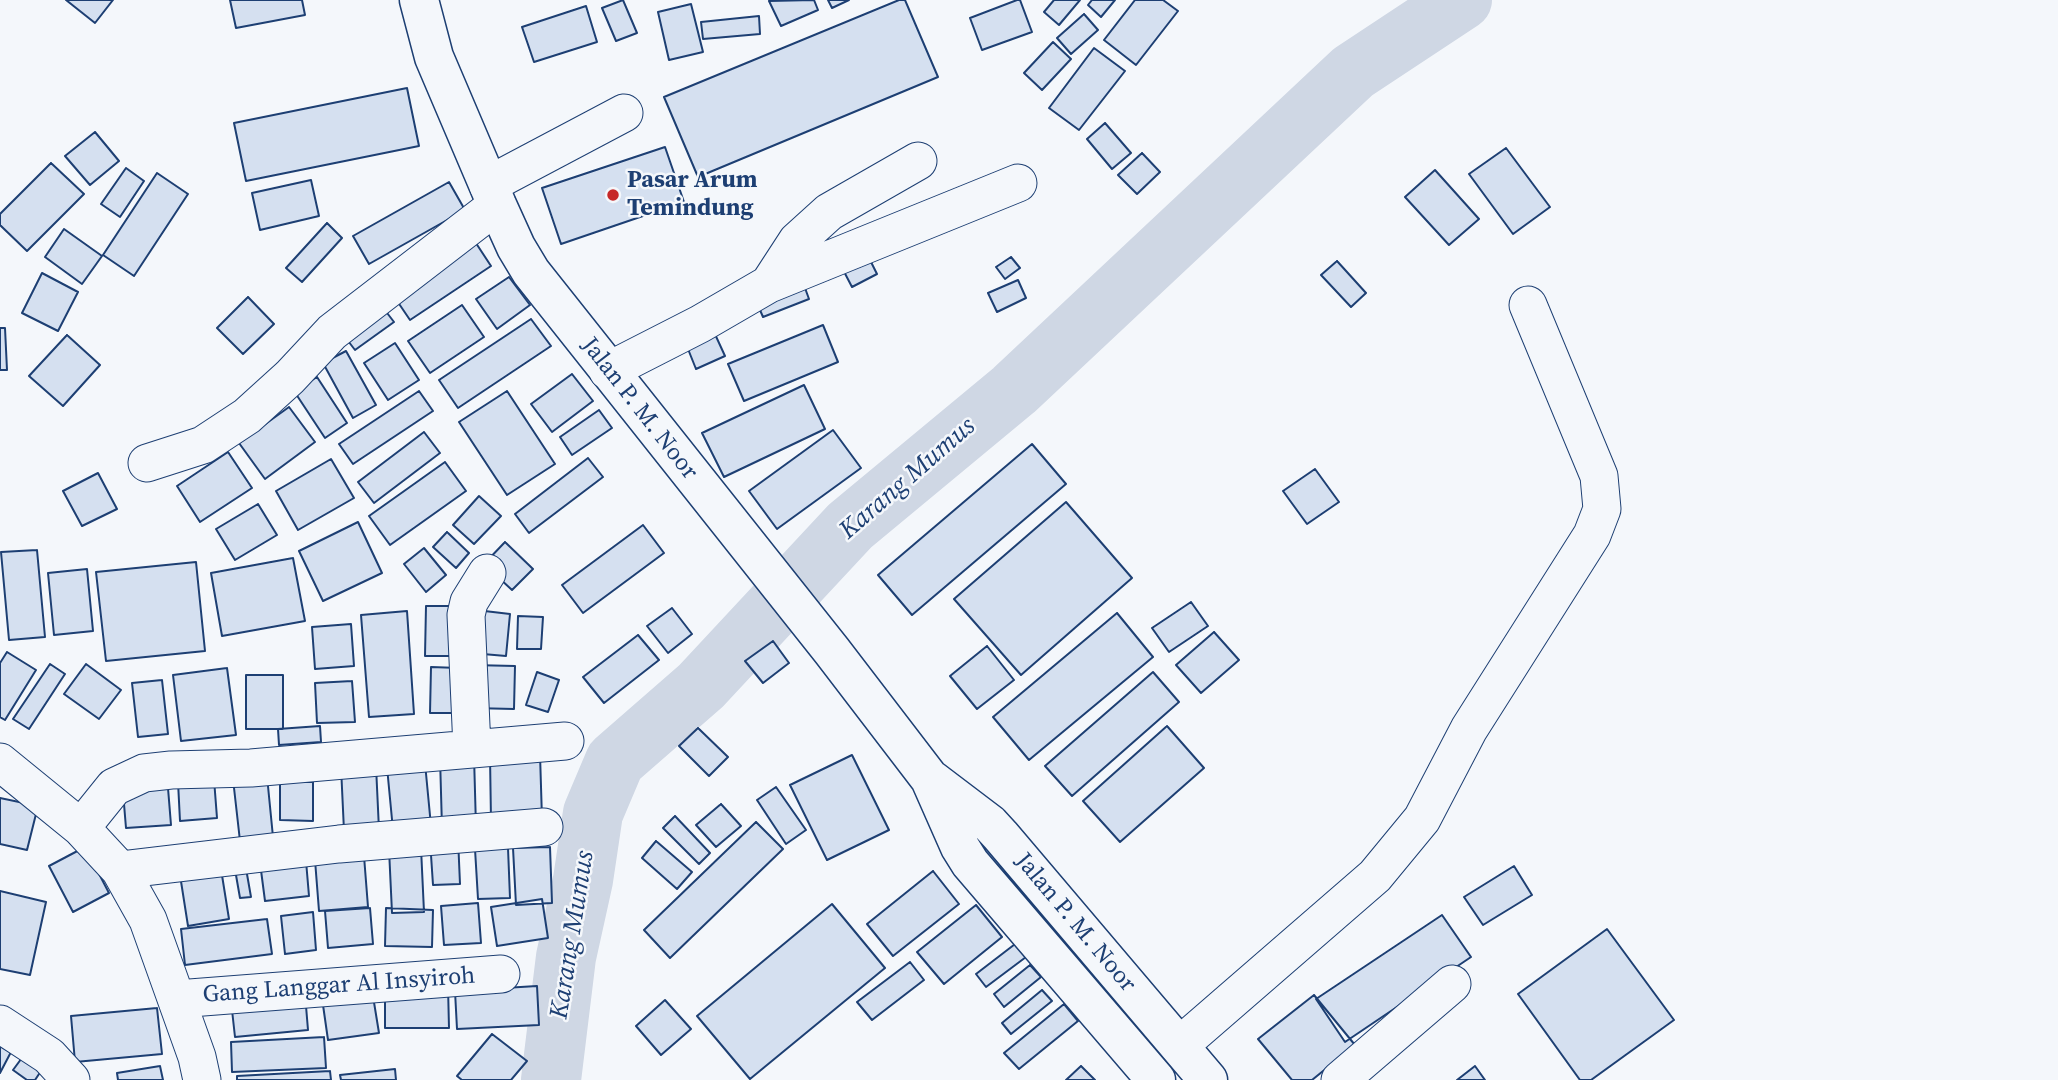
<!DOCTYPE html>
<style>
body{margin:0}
canvas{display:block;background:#f4f7fb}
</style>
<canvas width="2058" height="1080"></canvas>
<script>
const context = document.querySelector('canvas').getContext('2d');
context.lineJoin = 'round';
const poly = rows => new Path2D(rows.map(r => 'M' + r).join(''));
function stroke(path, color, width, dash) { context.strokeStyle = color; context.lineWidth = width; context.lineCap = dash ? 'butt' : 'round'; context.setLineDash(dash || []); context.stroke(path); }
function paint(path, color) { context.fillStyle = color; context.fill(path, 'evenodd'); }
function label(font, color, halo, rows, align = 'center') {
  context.font = font + ' "Source Serif 4",serif'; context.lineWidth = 5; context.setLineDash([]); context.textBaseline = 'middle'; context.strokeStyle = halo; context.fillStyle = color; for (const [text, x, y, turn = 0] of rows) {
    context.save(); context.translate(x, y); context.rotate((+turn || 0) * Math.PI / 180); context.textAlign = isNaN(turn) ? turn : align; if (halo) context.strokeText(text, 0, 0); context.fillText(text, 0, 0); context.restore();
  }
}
stroke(poly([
 [551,1080,566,957,583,880,593,813,615,761,701,686,850,526,1014,390,1353,72,1462,0]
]), '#cfd7e4', 60);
const building = poly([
 [66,0,113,0,95,23,66,0],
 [230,0,302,0,305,15,236,28,230,0],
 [623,0,637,33,616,41,602,8,623,0],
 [814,0,818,10,781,26,769,1,814,0],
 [828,0,849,0,832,8,828,0],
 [899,0,905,0,938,77,698,177,664,97,899,0],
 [1017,0,1020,0,1032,32,982,50,970,18,1017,0],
 [1054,0,1080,0,1059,25,1044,12,1054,0],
 [1092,0,1115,0,1101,17,1088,5,1092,0],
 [1135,0,1163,0,1178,11,1136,65,1104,40,1135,0],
 [691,4,703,52,669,60,658,12,691,4],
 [586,6,597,42,534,62,522,27,586,6],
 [1084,14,1098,30,1071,54,1057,38,1084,14],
 [759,16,760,34,703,39,701,22,759,16],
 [1053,42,1071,59,1042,90,1024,73,1053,42],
 [1094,48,1125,71,1079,130,1049,108,1094,48],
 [407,88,419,146,246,181,234,123,407,88],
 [1105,123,1131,153,1112,169,1087,139,1105,123],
 [95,132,119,161,90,185,65,156,95,132],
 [665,147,684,202,561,244,542,188,665,147],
 [1506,148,1550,207,1513,234,1469,174,1506,148],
 [1142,153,1160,172,1137,194,1118,175,1142,153],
 [51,163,84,194,27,251,0,225,0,214,51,163],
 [126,168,144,181,120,217,101,204,126,168],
 [1435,170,1479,219,1449,245,1405,197,1435,170],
 [157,173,188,194,134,276,103,255,157,173],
 [311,180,319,216,260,230,252,193,311,180],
 [449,182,465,210,369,264,353,236,449,182],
 [327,223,342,238,302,282,286,268,327,223],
 [64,229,102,256,82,284,45,257,64,229],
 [470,234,491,266,410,320,389,289,470,234],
 [865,250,877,274,852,287,839,262,865,250],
 [1011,257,1020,268,1005,279,996,267,1011,257],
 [1337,261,1366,293,1351,307,1321,275,1337,261],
 [42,273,78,292,58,331,22,313,42,273],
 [509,277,530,305,497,329,476,299,509,277],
 [801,277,809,299,763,317,754,296,801,277],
 [1018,280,1026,298,997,312,988,293,1018,280],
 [248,297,274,324,243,354,217,328,248,297],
 [381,305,394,322,355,350,342,333,381,305],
 [462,305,484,337,430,373,408,341,462,305],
 [531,319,551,346,458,408,439,380,531,319],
 [823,325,838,362,744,401,728,364,823,325],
 [0,328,5,328,7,370,0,370,0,328],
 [714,332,725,356,696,369,686,344,714,332],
 [67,335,100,365,63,406,29,376,67,335],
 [395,343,419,380,388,400,364,363,395,343],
 [346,351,376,405,353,418,323,363,346,351],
 [572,374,593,401,552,432,531,404,572,374],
 [317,377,347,423,325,438,294,391,317,377],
 [804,385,825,429,724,477,702,433,804,385],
 [419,391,433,411,353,464,339,444,419,391],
 [507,391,555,464,507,495,459,422,507,391],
 [289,407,315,442,265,479,239,443,289,407],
 [599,410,612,428,572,455,560,437,599,410],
 [833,430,861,468,777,529,749,491,833,430],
 [424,432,440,453,374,503,358,482,424,432],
 [1032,444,1066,484,912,615,878,575,1032,444],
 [228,452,252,488,200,522,177,486,228,452],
 [588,458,603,477,529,533,515,514,588,458],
 [331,459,354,498,298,530,276,491,331,459],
 [445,462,466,491,390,545,369,516,445,462],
 [1315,469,1339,502,1307,524,1283,491,1315,469],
 [98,473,117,509,82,526,63,491,98,473],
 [479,496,501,516,474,544,453,525,479,496],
 [1066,502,1132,578,1021,675,954,599,1066,502],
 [258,504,277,535,235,560,216,529,258,504],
 [358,522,382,573,323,601,299,551,358,522],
 [643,525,664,553,583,613,562,585,643,525],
 [447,532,469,553,456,568,433,547,447,532],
 [505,542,533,569,512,590,484,564,505,542],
 [424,548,446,575,426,592,404,564,424,548],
 [37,550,45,637,9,640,1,552,37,550],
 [293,558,305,621,222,636,211,573,293,558],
 [196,562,205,651,106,661,96,572,196,562],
 [87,569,93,631,54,635,48,573,87,569],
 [1191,602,1208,626,1169,652,1152,628,1191,602],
 [426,606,456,606,455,656,425,656,426,606],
 [672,608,692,634,668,653,647,626,672,608],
 [476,610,510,614,506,656,471,653,476,610],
 [407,611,414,714,369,717,361,615,407,611],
 [1117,613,1153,657,1029,760,993,717,1117,613],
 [518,616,543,617,541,649,517,649,518,616],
 [351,624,354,666,315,669,312,627,351,624],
 [1214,632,1239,660,1201,693,1176,665,1214,632],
 [638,635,659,660,604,703,583,677,638,635],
 [773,641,789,663,763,683,745,661,773,641],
 [987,646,1014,680,977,709,950,676,987,646],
 [7,652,36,670,5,720,0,717,0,663,7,652],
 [50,664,65,674,29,729,13,719,50,664],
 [86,664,121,690,99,719,64,694,86,664],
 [472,665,515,666,514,709,472,708,472,665],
 [431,667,459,668,459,713,430,713,431,667],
 [227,668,236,735,181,741,173,675,227,668],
 [537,672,559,680,548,712,526,705,537,672],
 [1153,672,1179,702,1072,796,1045,766,1153,672],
 [246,675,283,675,283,729,246,729,246,675],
 [162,680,168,734,138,737,132,683,162,680],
 [352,681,355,722,317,723,315,683,352,681],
 [320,726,321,742,279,745,278,729,320,726],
 [1167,726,1204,768,1120,842,1083,801,1167,726],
 [698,728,728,757,709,776,679,746,698,728],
 [540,754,542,819,491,821,490,756,540,754],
 [852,755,889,830,827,860,790,785,852,755],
 [474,756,476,827,442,828,440,757,474,756],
 [425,763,431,826,393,830,387,767,425,763],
 [376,766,379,830,344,831,341,767,376,766],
 [267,776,273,837,240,841,233,779,267,776],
 [214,779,217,818,180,821,178,782,214,779],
 [280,782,313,782,313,821,280,820,280,782],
 [776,787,806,830,786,844,757,800,776,787],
 [168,788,171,825,126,828,123,792,168,788],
 [0,798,38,806,27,850,0,844,0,798],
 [721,804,741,826,716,847,696,825,721,804],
 [675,816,710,853,699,864,663,828,675,816],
 [756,822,783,849,670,958,644,930,756,822],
 [458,838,460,884,433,885,430,840,458,838],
 [656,841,692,872,677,889,642,858,656,841],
 [85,847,109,893,73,912,49,866,85,847],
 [550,847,552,903,516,905,513,848,550,847],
 [421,848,424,912,392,913,389,849,421,848],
 [508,848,510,898,478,899,475,849,508,848],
 [305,849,309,896,265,901,259,855,305,849],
 [364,856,368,907,319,911,315,860,364,856],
 [244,857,251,897,240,898,233,858,244,857],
 [1514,866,1532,895,1483,925,1464,897,1514,866],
 [221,869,229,919,188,926,180,875,221,869],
 [933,871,959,904,893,956,867,924,933,871],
 [0,891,46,902,30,975,0,969,0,891],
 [542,899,548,938,497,946,491,907,542,899],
 [478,903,481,943,444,945,441,906,478,903],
 [832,904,885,968,750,1079,697,1016,832,904],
 [976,905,1002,937,944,984,917,952,976,905],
 [370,908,373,944,328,948,325,911,370,908],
 [386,908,433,910,432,947,385,946,386,908],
 [313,912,316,950,285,954,281,916,313,912],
 [1442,915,1471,957,1345,1042,1316,999,1442,915],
 [267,919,272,954,185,965,181,929,267,919],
 [1607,929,1674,1020,1591,1080,1580,1080,1518,994,1607,929],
 [1019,941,1030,954,986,987,976,974,1019,941],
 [910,962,924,980,872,1020,857,1002,910,962],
 [1030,965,1041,977,1004,1007,994,994,1030,965],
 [448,986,449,1028,385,1028,385,987,448,986],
 [537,986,539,1025,457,1029,455,991,537,986],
 [372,990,379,1033,328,1040,322,998,372,990],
 [1042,990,1052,1001,1011,1034,1002,1023,1042,990],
 [305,994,308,1030,235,1037,231,1001,305,994],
 [1314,995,1355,1045,1312,1080,1292,1080,1258,1039,1314,995],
 [665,1000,691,1029,661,1055,636,1026,665,1000],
 [1064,1004,1078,1021,1019,1069,1004,1053,1064,1004],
 [157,1008,162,1054,75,1062,71,1016,157,1008],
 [492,1034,527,1061,511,1080,462,1080,457,1076,492,1034],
 [324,1037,326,1068,232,1072,231,1042,324,1037],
 [0,1046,11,1052,0,1073,0,1046],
 [27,1051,45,1065,35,1080,27,1080,13,1070,27,1051],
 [160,1066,163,1080,118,1080,117,1073,160,1066],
 [1081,1066,1095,1080,1066,1080,1081,1066],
 [1475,1066,1485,1080,1457,1080,1475,1066],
 [395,1069,396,1080,341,1080,340,1075,395,1069],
 [330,1071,331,1080,237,1080,237,1076,330,1071]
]);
paint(building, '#d5e0f0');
stroke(building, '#1d3f73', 2);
const minor = poly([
 [488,185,624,113],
 [769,284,797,241,829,212,918,161],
 [608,371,700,324,769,284,1018,183],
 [147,463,203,445,247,416,290,377,332,332,497,205],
 [472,748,466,615,469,602,487,573],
 [0,762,81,828,120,870,148,920,197,1057,202,1080],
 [81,828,114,787,144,773,171,770,251,768,565,741],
 [120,870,339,844,544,827],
 [177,999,501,974],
 [0,1024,49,1056,71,1080],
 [1179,1046,1375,876,1422,819,1469,729,1592,535,1602,509,1599,476,1528,305],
 [1340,1080,1452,984]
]);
const highway = poly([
 [419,0,434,57,497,205,516,247,531,272,832,651,930,779,960,847,970,863,1156,1080],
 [932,780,990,824,1001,836,1208,1080]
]);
stroke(minor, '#1d3f73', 39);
stroke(highway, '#1d3f73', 41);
stroke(minor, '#f4f7fb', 37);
stroke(highway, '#f4f7fb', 38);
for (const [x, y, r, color] of [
 [613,195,7,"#c62828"]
]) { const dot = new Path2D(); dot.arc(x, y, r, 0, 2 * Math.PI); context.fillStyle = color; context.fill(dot); stroke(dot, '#f4f7fb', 2.5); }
label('bold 24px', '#1d3f73', '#f4f7fb', [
 ["Pasar Arum",627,181],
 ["Temindung",627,209]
], 'left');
label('24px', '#1d3f73', '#f4f7fb', [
 ["Jalan P. M. Noor",639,409,52],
 ["Jalan P. M. Noor",1075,923,50],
 ["Gang Langgar Al Insyiroh",339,986,-4]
]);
label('italic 26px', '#1d3f73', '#f4f7fb', [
 ["Karang Mumus",908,479,-41],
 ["Karang Mumus",573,935,-81]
]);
</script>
